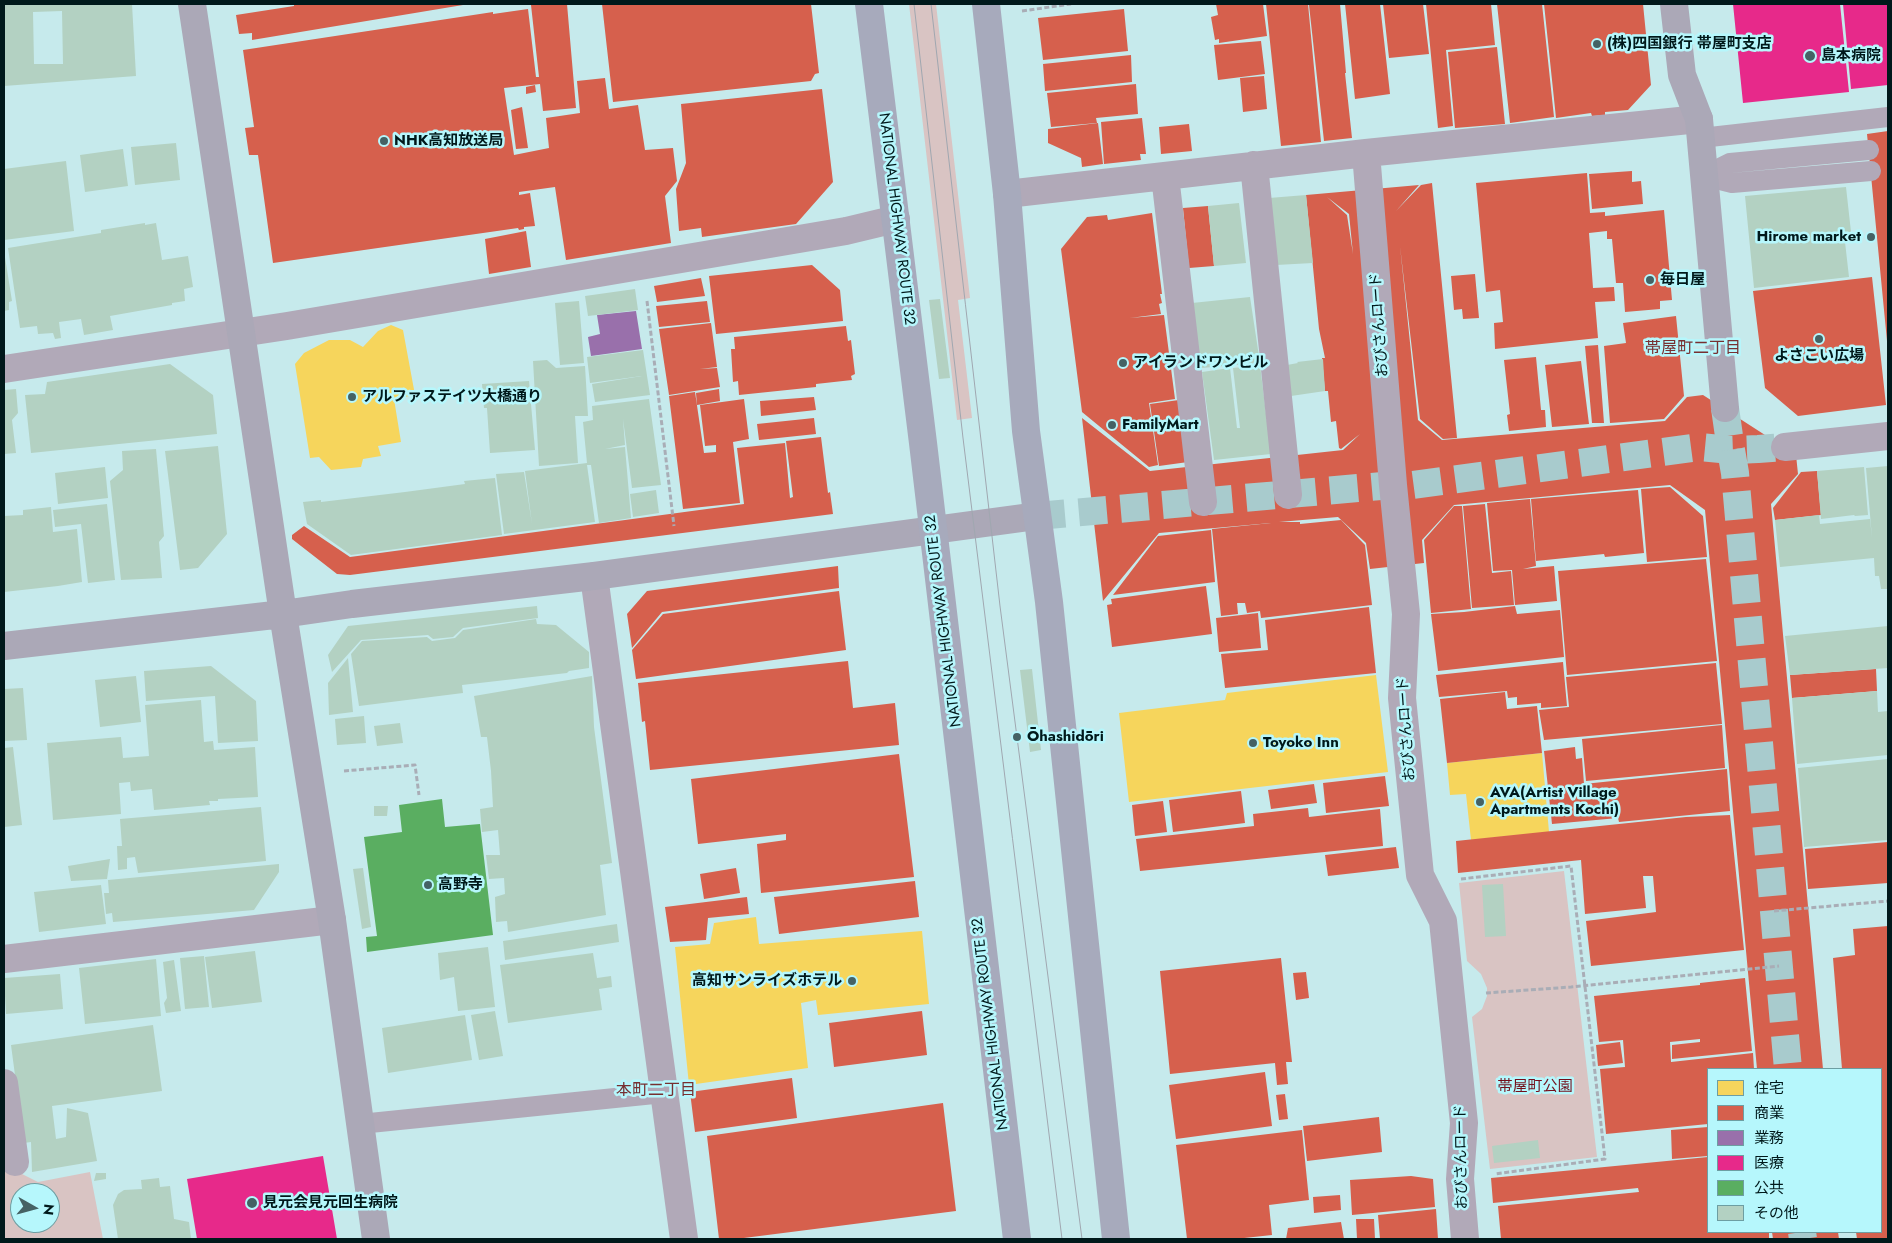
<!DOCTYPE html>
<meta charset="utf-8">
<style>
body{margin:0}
#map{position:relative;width:1892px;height:1243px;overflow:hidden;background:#c6eaec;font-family:Jost,"Noto Sans JP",sans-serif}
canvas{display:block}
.frame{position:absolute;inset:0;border:5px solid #00191b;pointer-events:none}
.legend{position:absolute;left:1707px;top:1068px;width:175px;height:165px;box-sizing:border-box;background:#b6f7fc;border:1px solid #6d9ea2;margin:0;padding:6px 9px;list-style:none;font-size:15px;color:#00191b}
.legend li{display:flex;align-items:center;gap:10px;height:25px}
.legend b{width:25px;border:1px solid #6d9ea2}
.north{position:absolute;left:10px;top:1183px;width:50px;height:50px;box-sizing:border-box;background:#b6f7fc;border:1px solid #6d9ea2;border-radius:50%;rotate:97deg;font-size:14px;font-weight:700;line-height:20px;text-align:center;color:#00191b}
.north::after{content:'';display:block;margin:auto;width:18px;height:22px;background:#456264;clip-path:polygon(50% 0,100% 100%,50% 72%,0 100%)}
</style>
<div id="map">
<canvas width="1892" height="1243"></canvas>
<div class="frame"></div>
<ul class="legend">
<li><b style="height:14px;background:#f6d55c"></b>住宅</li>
<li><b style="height:14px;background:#d6604d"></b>商業</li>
<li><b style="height:14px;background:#9970ab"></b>業務</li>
<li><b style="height:14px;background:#e7298a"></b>医療</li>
<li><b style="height:14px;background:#5aae61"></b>公共</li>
<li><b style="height:14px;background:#b3d1c2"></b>その他</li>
</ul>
<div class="north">N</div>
</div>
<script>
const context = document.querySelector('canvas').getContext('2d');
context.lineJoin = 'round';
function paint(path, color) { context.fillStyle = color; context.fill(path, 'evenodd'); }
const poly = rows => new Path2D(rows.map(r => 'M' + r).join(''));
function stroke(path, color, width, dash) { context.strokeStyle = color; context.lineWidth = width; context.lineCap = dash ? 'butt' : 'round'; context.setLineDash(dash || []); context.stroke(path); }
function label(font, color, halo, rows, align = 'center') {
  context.font = font + ' Jost,"Noto Sans JP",sans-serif'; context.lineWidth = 5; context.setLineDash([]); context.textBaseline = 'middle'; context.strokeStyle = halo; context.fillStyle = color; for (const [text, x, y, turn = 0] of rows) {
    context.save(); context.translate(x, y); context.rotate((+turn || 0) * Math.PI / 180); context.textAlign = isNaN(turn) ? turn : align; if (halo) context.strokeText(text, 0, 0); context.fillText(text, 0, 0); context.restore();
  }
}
paint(poly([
 [909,4,936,4,970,298,958,300,972,418,957,420],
 [1564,871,1597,1157,1490,1169,1472,1017,1482,1009,1487,996,1487,988,1481,974,1467,961,1459,883],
 [4,1165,38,1182,90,1172,103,1239,4,1239],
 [20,1193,50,1193,50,1223,20,1223]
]), '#d9c4c3');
paint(poly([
 [391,325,403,330,415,395,394,399,401,442,378,446,381,456,363,459,361,467,331,470,319,457,310,458,295,364,304,353,329,340,350,340,363,347,378,331],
 [1376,675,1388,772,1129,802,1119,713,1225,700,1227,693],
 [1542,753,1549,832,1471,840,1466,794,1450,795,1447,763],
 [756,917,759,944,922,931,929,1004,818,1015,816,1000,801,1003,808,1068,689,1085,675,947,710,944,714,923]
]), '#f6d55c');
paint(poly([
 [294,4,462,4,463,5,252,40,252,33,239,34,236,15,294,6],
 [551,4,567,4,576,108,543,111,540,84,504,88,514,155,549,148,546,118,580,113,577,81,605,78,609,109,638,105,645,150,673,148,677,181,665,196,671,243,566,260,555,187,519,192,519,195,530,193,535,226,524,227,524,229,519,230,518,228,273,263,258,155,249,155,245,128,254,127,243,50,493,12,493,14,528,9,536,77,539,77,531,5],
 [602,4,811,4,819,73,815,74,811,81,613,102],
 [1216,4,1263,4,1267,36,1219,43,1219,39,1215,40,1211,17,1218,15],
 [1266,4,1308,4,1321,142,1281,146],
 [1316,4,1340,4,1346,73,1345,73,1352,138,1324,141,1309,5],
 [1345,4,1380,4,1390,94,1355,99],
 [1383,4,1423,4,1429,54,1389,58],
 [1426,4,1491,4,1495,45,1446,50,1453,126,1438,128],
 [1497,4,1542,4,1554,117,1510,123],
 [1544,4,1643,4,1651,85,1628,110,1605,112,1605,115,1592,116,1591,113,1556,118],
 [1124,9,1128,51,1043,60,1038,18],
 [1261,41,1265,74,1218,80,1214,45],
 [1497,47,1505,124,1455,128,1448,52],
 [1131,55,1132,82,1045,91,1043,64],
 [1264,76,1267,109,1243,112,1240,78],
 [1136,84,1138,114,1096,118,1097,123,1051,127,1047,93],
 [535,85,536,92,526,94,526,87],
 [822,89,833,182,796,224,702,237,701,228,679,231,676,189,686,163,681,104],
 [522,107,528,148,516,149,511,110],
 [1142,118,1146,154,1140,154,1141,160,1104,164,1101,122],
 [1098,123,1103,164,1082,167,1081,158,1048,143,1048,129],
 [1189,124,1192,151,1161,154,1159,127],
 [1888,131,1888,341,1887,341,1867,134],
 [1632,171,1632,182,1641,181,1643,204,1592,209,1589,174],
 [1587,173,1590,213,1605,212,1605,216,1664,210,1672,300,1660,301,1660,309,1625,312,1623,283,1616,283,1612,239,1607,239,1607,231,1589,233,1593,288,1614,287,1615,301,1595,302,1598,338,1495,349,1494,323,1503,322,1500,290,1486,292,1476,183],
 [1432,183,1457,438,1443,439,1420,419,1400,246,1418,420,1442,440,1665,421,1687,397,1703,395,1796,455,1798,474,1771,504,1823,1069,1757,1069,1705,510,1670,485,1454,505,1422,540,1424,563,1370,569,1366,543,1338,517,1279,522,1300,522,1300,524,1341,520,1365,545,1372,605,1261,618,1260,611,1247,613,1245,603,1237,603,1238,614,1221,616,1212,529,1271,523,1159,533,1103,601,1082,418,1150,471,1343,450,1360,434,1341,449,1339,448,1336,421,1331,422,1328,391,1325,391,1322,358,1325,358,1319,329,1306,195,1419,185,1396,211,1421,185],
 [1327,197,1349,214,1353,254,1347,215],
 [1208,206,1214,266,1189,268,1183,208],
 [1152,213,1162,294,1160,294,1162,303,1159,304,1161,314,1130,318,1164,315,1175,399,1149,403,1158,465,1149,467,1082,412,1061,249,1087,217,1107,215,1108,220],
 [526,231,531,267,489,274,485,239],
 [812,265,840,290,843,321,716,334,709,276],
 [1475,274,1479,318,1463,319,1462,309,1454,310,1451,276],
 [1872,277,1886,405,1798,416,1765,388,1753,291],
 [701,278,705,296,657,302,654,286],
 [707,301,710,322,659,327,656,306],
 [1676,316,1684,396,1664,419,1610,423,1604,346,1626,343,1623,323],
 [711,323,717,367,700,369,717,368,720,387,669,395,659,329],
 [846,326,848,341,851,340,855,374,851,376,852,380,816,384,816,387,739,395,738,381,733,382,731,349,735,349,734,337],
 [1598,345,1604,423,1592,423,1585,346],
 [1536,357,1541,410,1545,410,1546,427,1509,431,1507,415,1510,414,1504,360],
 [1581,361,1589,424,1552,427,1545,365],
 [719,389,720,401,697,405,696,393],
 [695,392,704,453,716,452,716,445,705,446,700,405,744,399,749,439,733,442,740,503,683,509,669,396],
 [814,397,816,410,761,416,760,401],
 [1179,400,1188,462,1159,466,1150,404],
 [814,418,816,434,759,440,757,424],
 [821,437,828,493,830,492,833,514,350,575,337,574,292,539,292,535,304,526,350,557,744,504,737,448,785,443,790,498,793,497,786,441],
 [1817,471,1821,515,1775,520,1773,508,1801,472],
 [1670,487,1703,516,1707,557,1647,562,1641,489],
 [1638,490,1644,553,1605,557,1604,554,1536,561,1531,499],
 [1530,499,1536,566,1523,569,1554,566,1557,601,1515,605,1512,570,1493,571,1487,503],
 [1485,504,1492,573,1511,571,1514,605,1472,608,1463,506],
 [1454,506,1462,506,1471,609,1431,613,1424,540],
 [1211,530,1215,582,1113,595,1158,536],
 [1706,559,1717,661,1567,675,1558,571],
 [838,566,839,588,662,612,632,648,627,614,647,591],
 [1206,586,1212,634,1112,647,1107,605,1112,604,1111,599],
 [839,591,846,650,636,679,632,650,663,614],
 [1515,606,1517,614,1560,610,1564,657,1438,671,1431,614,1464,612],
 [1369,607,1376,673,1225,688,1221,654,1268,650,1265,620],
 [1258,613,1261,648,1219,652,1216,618],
 [848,661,853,708,895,703,899,745,650,770,645,721,642,722,638,683],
 [1563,662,1567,706,1541,708,1541,703,1517,705,1517,697,1508,698,1507,691,1439,697,1436,675],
 [1716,663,1722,724,1544,740,1539,710,1569,707,1566,677],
 [1876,669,1877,691,1792,698,1790,675],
 [1505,692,1507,709,1537,706,1542,753,1447,763,1440,699],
 [1722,725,1725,768,1586,781,1582,739],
 [1575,747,1576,759,1582,758,1584,784,1727,769,1730,811,1619,822,1618,818,1552,824,1544,751],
 [899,754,914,877,761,893,757,844,786,840,786,834,698,844,691,779],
 [1385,776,1389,806,1326,813,1323,783],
 [1314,784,1317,803,1271,809,1268,790],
 [1241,791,1245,823,1173,832,1169,800],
 [1163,801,1167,832,1135,836,1132,805],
 [1308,808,1309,817,1380,809,1383,846,1140,871,1136,839,1254,826,1253,814],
 [1730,815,1744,950,1591,966,1586,921,1656,912,1653,876,1643,876,1646,908,1585,914,1581,860,1458,873,1456,841,1686,817],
 [1888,842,1888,883,1808,889,1805,849],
 [1396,847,1399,868,1328,876,1325,855],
 [736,868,740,893,704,899,700,874],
 [915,881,919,917,779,934,774,897],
 [747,897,749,914,708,918,706,940,670,942,665,907],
 [1888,926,1888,1239,1857,1239,1856,1232,1881,1232,1881,1069,1842,1069,1833,958,1855,955,1853,929],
 [1281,958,1292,1062,1286,1062,1288,1084,1277,1085,1275,1063,1170,1074,1160,971],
 [1306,972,1309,998,1296,1000,1293,973],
 [1745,978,1752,1051,1672,1059,1672,1045,1700,1042,1700,1039,1670,1042,1671,1062,1753,1053,1754,1069,1708,1069,1708,1124,1606,1134,1600,1069,1625,1067,1623,1040,1599,1042,1594,996,1700,985,1700,983],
 [922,1011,927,1055,834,1067,829,1023],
 [1620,1042,1623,1063,1598,1066,1596,1045],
 [1265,1072,1272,1126,1176,1139,1169,1085],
 [792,1078,797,1118,695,1132,690,1092],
 [1285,1094,1288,1119,1279,1120,1276,1095],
 [943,1103,956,1211,736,1239,719,1239,707,1136],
 [1379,1117,1382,1152,1307,1161,1303,1126],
 [1708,1127,1708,1156,1672,1159,1671,1130],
 [1302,1130,1309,1200,1269,1205,1272,1235,1235,1239,1187,1239,1176,1145],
 [1708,1157,1708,1232,1769,1232,1769,1239,1501,1239,1498,1206,1639,1192,1638,1188,1493,1203,1491,1178],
 [1411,1176,1433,1179,1435,1207,1352,1215,1350,1180],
 [1340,1195,1341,1210,1314,1213,1313,1197],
 [1436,1209,1438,1239,1380,1239,1378,1215],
 [1356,1219,1374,1219,1375,1239,1357,1239],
 [1341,1222,1344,1239,1286,1239,1288,1228],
 [1772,1232,1838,1232,1839,1239,1773,1239]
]), '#d6604d');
paint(poly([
 [636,311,642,349,591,356,588,337,600,334,597,315]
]), '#9970ab');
paint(poly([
 [1733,4,1840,4,1849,92,1743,103],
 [1843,4,1888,4,1888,85,1851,89],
 [323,1156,337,1239,197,1239,187,1179]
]), '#e7298a');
paint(poly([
 [442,799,445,827,480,824,493,935,367,952,366,937,377,936,364,837,402,832,399,805]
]), '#5aae61');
paint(poly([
 [4,4,132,4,136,76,4,86],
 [62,11,63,64,34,64,33,12],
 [176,143,180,180,135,185,131,147],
 [123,149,128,186,85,192,80,155],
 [66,161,74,231,4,240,4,169],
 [1846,187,1852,241,1845,242,1849,277,1754,288,1745,196],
 [1306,195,1313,263,1276,265,1269,198],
 [1239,203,1246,263,1214,266,1208,206],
 [145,223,145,225,156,223,162,260,188,256,193,287,184,289,185,301,172,303,172,305,110,316,113,330,84,335,81,319,59,322,61,338,55,339,53,333,38,334,37,326,20,328,8,248,101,233,101,230],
 [4,251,12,301,9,302,9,310,4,311],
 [635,289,638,310,588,316,585,296],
 [1250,297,1260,363,1201,368,1192,303],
 [940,299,950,378,939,379,929,300],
 [579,301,584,363,560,365,555,303],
 [643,350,650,395,595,402,592,384,642,376,590,383,587,357],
 [1323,359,1325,391,1291,396,1287,365,1298,363,1297,362],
 [547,360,556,368,585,366,588,416,575,416,578,463,539,466,533,361],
 [170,364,213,395,217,434,31,453,25,395,45,394,47,382],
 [1260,365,1271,454,1214,460,1202,372,1230,368,1237,428,1240,428,1233,368],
 [529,381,535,450,490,453,487,408,484,408,482,384],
 [16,389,18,413,12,420,16,453,4,454,4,390],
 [649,399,661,485,632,488,623,419,625,445,605,449,625,447,631,518,599,523,591,465,587,465,595,522,504,534,496,474,524,472,532,524,525,471,587,463,583,422,593,420,592,406],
 [218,446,227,534,198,568,180,570,165,451],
 [156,449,164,536,159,542,162,578,121,580,110,481,123,470,122,451],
 [1888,466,1888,589,1881,589,1879,576,1875,576,1874,558,1780,567,1775,520,1819,515,1820,524,1870,519,1872,538,1866,468],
 [105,467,108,498,58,504,55,473],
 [1864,467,1868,515,1855,516,1854,515,1821,519,1817,471],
 [495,478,502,535,351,555,307,524,303,502,321,500,321,502,405,492,465,484,464,481],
 [656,490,659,513,633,517,630,494],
 [107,504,115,580,88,583,81,524,55,527,53,510],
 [51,507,53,532,77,529,82,582,58,586,4,592,4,516,23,515,23,510],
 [537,606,538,618,463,628,453,637,433,639,428,635,361,640,332,672,328,655,348,626],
 [536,619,537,624,556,625,589,652,589,668,569,671,567,673,462,685,463,693,359,706,351,654,362,641,427,637,432,641,455,638,463,630],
 [1888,626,1888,668,1790,675,1785,636],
 [348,658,353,712,329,715,328,683],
 [211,666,256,701,258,741,218,743,215,696,146,701,144,671],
 [1032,669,1041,750,1030,752,1020,670],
 [136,676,141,722,100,727,95,680],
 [592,676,594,727,612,863,600,865,606,915,508,932,507,921,496,922,495,897,505,894,504,878,489,879,486,855,500,855,498,830,482,832,480,809,493,807,491,771,487,737,481,737,474,696],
 [23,688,27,740,4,741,4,689],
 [1877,691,1878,712,1888,711,1888,755,1797,764,1792,698],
 [201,700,204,742,213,741,214,750,255,747,258,797,218,799,218,801,209,801,210,805,154,810,152,789,131,791,130,782,119,783,121,814,53,820,47,743,121,737,123,758,149,756,145,705],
 [364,716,366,743,337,745,335,719],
 [400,723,403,743,377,746,374,726],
 [13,747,22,825,4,827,4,748],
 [1888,759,1888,840,1804,847,1798,768],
 [374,806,388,806,387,816,374,816],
 [261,807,266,861,138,873,135,857,127,858,127,869,118,870,117,846,122,846,120,819],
 [110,859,107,879,71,881,68,866],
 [279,864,279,872,254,910,113,922,112,913,106,914,104,893,109,893,108,880],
 [363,868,371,927,362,929,353,869],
 [1503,884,1506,936,1485,937,1482,885],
 [101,885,106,924,39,932,34,892],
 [617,924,619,942,505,960,503,941],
 [488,947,495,1007,458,1011,454,977,440,980,438,953],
 [255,951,262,1002,212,1008,205,957],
 [593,953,597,978,611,976,612,987,599,989,602,1010,508,1023,500,965],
 [204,956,209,1007,185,1009,180,958],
 [156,959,161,1016,85,1024,79,968],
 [174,960,181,1011,166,1013,164,1003,167,998,163,962],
 [60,974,63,1009,6,1014,4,978],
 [495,1011,503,1056,479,1060,471,1015],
 [465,1015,472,1060,388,1073,382,1028],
 [153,1025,162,1091,52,1106,56,1139,66,1137,67,1108,88,1113,97,1161,32,1172,31,1142,24,1143,11,1045],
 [1538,1140,1540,1158,1494,1163,1492,1146],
 [96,1173,106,1173,106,1179,94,1181],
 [159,1178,160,1187,170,1186,174,1219,189,1222,191,1239,118,1239,113,1205,118,1194,124,1190,142,1189,141,1180]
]), '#b3d1c2');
stroke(poly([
 [1731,450,1735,473,1788,1069],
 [1037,516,1393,485,1405,486,1700,447,1731,450,1758,449,1785,447],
 [1802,1232,1803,1239]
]), '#a8cbcd', 28, [28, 14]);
stroke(poly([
 [1725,408,1731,450]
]), '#a8cbcd', 28, [28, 14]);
stroke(poly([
 [1022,11,1071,4],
 [647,301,674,526],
 [344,771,415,765,419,795],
 [1461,879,1571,866,1605,1159,1495,1174],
 [1774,911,1888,901],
 [1486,993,1571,987,1779,966]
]), '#a9adb6', 3, [5, 2.5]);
stroke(poly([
 [1701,138,1888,117],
 [1704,176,1732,183,1871,171],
 [1704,176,1730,163,1869,150],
 [360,1124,664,1093]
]), '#b1a9b8', 20);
stroke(poly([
 [1366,153,1393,485,1406,614,1402,698,1420,875,1443,921,1464,1123,1460,1179,1465,1239],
 [1254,165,1288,495],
 [1165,176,1203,502],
 [1007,194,1366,153,1699,119],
 [4,369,287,326,846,231,896,219],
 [1785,447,1888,436],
 [594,576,684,1239],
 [4,959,332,920],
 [4,1083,15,1162]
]), '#b1a9b8', 28);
stroke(poly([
 [192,4,283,614,332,920,376,1239],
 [1674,4,1682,75,1699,119,1725,408],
 [4,646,283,614,352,604,594,576,1037,516]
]), '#aba8b7', 28);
stroke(poly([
 [869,4,923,443,1017,1239],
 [986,4,1007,194,1026,431,1049,602,1116,1239]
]), '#a7aabc', 28);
stroke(poly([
 [914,4,963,438,1062,1239],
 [931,4,1000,606,1082,1239]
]), '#a0a7b0', 1);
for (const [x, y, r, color] of [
 [1597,44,5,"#456264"],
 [1810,56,6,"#456264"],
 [384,141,5,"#456264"],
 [1871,237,5,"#456264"],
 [1650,280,5,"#456264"],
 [1819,339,5,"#456264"],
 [1123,363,5,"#456264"],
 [352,397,5,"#456264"],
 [1112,425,5,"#456264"],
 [1017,737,5,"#456264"],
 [1253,743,5,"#456264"],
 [1480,802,5,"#456264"],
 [428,885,5,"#456264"],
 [852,981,5,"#456264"],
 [252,1203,6,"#456264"]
]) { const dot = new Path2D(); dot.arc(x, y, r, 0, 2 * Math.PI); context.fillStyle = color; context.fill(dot); stroke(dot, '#b6f7fc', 2); }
label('bold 15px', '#00191b', '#b6f7fc', [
 ["(株)四国銀行 帯屋町支店",1607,44],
 ["島本病院",1821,56],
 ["NHK高知放送局",394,141],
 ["Hirome market",1861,237,"right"],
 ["毎日屋",1660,280],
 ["よさこい広場",1819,356,"center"],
 ["アイランドワンビル",1133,363],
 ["アルファステイツ大橋通り",362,397],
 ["FamilyMart",1122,425],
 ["Ōhashidōri",1027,737],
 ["Toyoko Inn",1263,743],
 ["AVA(Artist Village",1490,793],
 ["Apartments Kochi)",1490,810],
 ["高野寺",438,885],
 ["高知サンライズホテル",842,981,"right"],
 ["見元会見元回生病院",263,1203]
], 'left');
label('15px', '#00191b', '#b6f7fc', [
 ["NATIONAL HIGHWAY ROUTE 32",896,219,83],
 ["おびさんロード",1380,325,-94],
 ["NATIONAL HIGHWAY ROUTE 32",944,621,-97],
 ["おびさんロード",1407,729,-94],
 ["NATIONAL HIGHWAY ROUTE 32",991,1024,-97],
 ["おびさんロード",1462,1157,-91]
]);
label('15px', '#730e1a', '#b6f7fc', [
 ["帯屋町公園",1535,1087]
]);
label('16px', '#773031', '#b6f7fc', [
 ["帯屋町二丁目",1693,349],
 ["本町二丁目",656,1091]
]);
</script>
